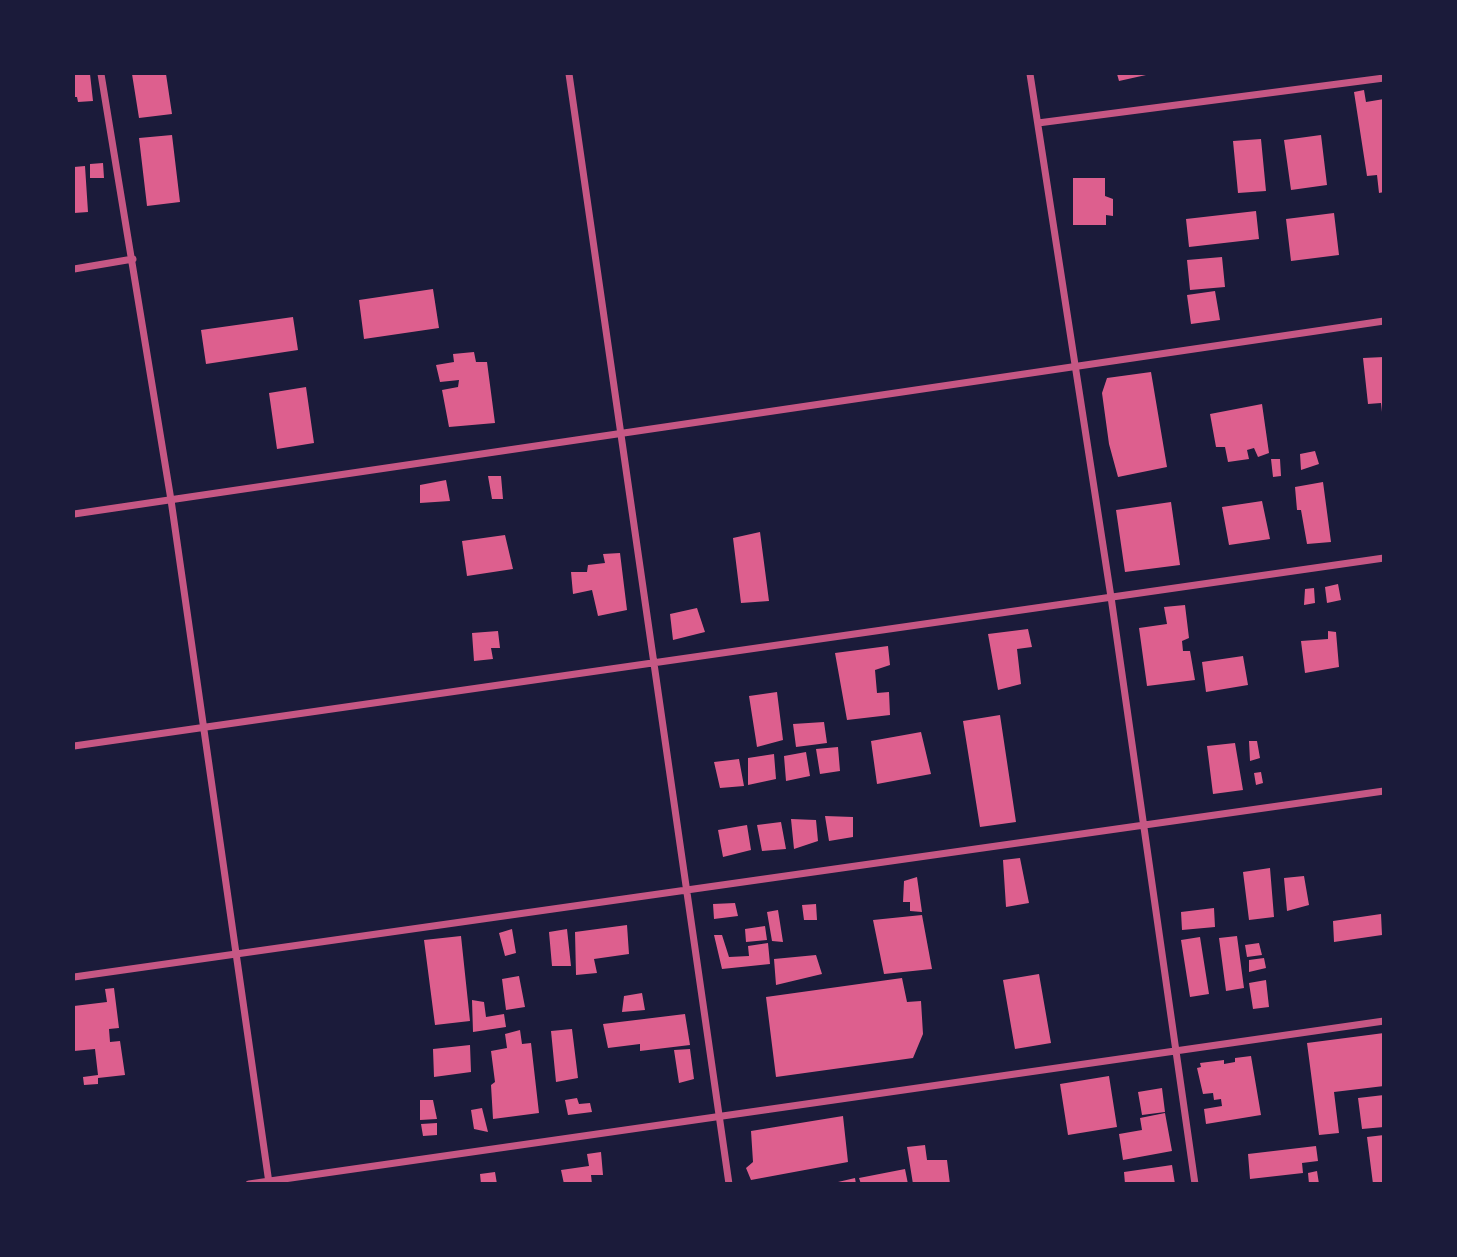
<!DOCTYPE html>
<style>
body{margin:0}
#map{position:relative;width:1457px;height:1257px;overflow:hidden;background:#1b1b3a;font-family:"DM Sans",sans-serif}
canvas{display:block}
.frame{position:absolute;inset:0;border:75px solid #1b1b3a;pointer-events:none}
</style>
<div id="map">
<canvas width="1457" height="1257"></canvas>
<div class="frame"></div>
</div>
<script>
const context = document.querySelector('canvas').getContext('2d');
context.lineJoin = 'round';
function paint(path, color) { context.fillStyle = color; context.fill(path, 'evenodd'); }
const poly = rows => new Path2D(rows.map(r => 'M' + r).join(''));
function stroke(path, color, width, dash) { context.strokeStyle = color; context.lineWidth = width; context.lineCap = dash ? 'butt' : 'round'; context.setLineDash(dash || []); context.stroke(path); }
paint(poly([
 [74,74,90,74,93,101,78,102,77,97,74,97],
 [132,74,166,74,172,114,139,118],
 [1117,74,1146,74,1146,75,1119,81],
 [1364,90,1366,102,1384,99,1384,192,1379,193,1377,175,1367,176,1354,92],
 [172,135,180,202,147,206,139,138],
 [1321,135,1327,185,1291,190,1284,140],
 [1261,139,1266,191,1238,193,1233,141],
 [103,163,104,178,90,178,90,164],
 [85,166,88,212,74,213,74,167],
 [1073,178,1105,178,1105,196,1113,199,1113,216,1106,215,1106,225,1073,225],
 [1256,211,1259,239,1189,247,1186,219],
 [1334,213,1339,255,1291,261,1286,219],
 [1222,257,1225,287,1190,290,1187,260],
 [433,289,439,328,364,339,359,300],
 [1215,291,1220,320,1191,324,1187,295],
 [293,317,298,350,206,364,201,330],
 [474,352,476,362,487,362,495,423,449,427,442,390,458,387,459,380,440,382,436,365,454,362,453,354],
 [1384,357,1384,412,1382,412,1381,403,1368,404,1363,358],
 [1151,372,1167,467,1118,477,1109,444,1102,393,1107,378],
 [306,387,314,443,277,449,269,393],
 [1262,404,1269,453,1258,457,1254,448,1247,450,1249,459,1228,462,1225,447,1216,447,1210,414],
 [1315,451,1319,464,1301,470,1300,454],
 [1271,459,1280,459,1281,476,1273,477],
 [488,476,501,476,503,499,492,499],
 [446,480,450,501,420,503,420,485],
 [1323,482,1331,542,1307,544,1301,510,1297,510,1295,487],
 [1262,501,1270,539,1229,545,1222,507],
 [1171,502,1180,565,1125,572,1116,510],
 [760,532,769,601,741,603,733,538],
 [505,535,513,569,467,576,462,541],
 [620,553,627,610,598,616,592,590,573,594,571,572,587,572,588,565,605,563,603,554],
 [1338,584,1341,600,1327,603,1325,587],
 [1314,588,1315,603,1304,605,1305,589],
 [1185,605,1189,638,1182,641,1183,651,1190,651,1195,680,1147,686,1139,628,1167,624,1164,607],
 [697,608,705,632,673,640,670,614],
 [1028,629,1032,647,1017,649,1021,684,998,690,988,634],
 [498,631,500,648,491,648,493,659,474,661,472,633],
 [1328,631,1336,632,1339,667,1305,673,1301,641,1328,639],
 [888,646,890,665,875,670,877,693,889,692,890,715,847,720,835,653],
 [1243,656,1248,685,1206,692,1202,662],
 [777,692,783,740,757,747,749,696],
 [1000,715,1016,822,980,827,963,721],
 [824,722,827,743,796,747,793,724],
 [921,732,931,774,877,784,871,741],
 [1249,741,1257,741,1260,758,1250,761],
 [1235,743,1243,790,1213,794,1207,746],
 [838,747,840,771,820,774,816,749],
 [806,752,810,776,786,781,784,756],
 [774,754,776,779,748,785,748,758],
 [739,759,744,786,720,788,714,762],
 [1261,772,1263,783,1256,785,1254,773],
 [825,816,853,817,853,837,829,841],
 [791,819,816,820,818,841,794,849],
 [781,822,786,849,762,851,757,825],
 [747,825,751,850,723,857,718,830],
 [1020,858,1029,903,1006,907,1003,860],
 [1270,868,1274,917,1249,920,1243,872],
 [1304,876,1309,905,1287,911,1284,878],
 [917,877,922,912,910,911,910,902,903,902,904,881],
 [735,903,738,916,714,919,713,904],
 [816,904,817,920,804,920,802,905],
 [1214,908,1215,927,1182,930,1181,912],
 [778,910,783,942,772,941,767,912],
 [1381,914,1382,935,1334,942,1333,921],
 [922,915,932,969,884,974,873,920],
 [627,925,629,954,594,959,597,973,576,975,575,932],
 [765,926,767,940,746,942,745,929],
 [512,929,516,953,505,956,499,933],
 [567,929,571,966,552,966,549,932],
 [714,935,722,935,729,957,749,956,748,946,768,943,770,964,722,969],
 [461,936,470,1021,435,1025,424,940],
 [1237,936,1244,988,1226,991,1219,938],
 [1200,937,1209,994,1190,997,1181,940],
 [1259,943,1262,955,1247,957,1245,945],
 [816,955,822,974,776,985,774,959],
 [1264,958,1266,968,1249,972,1249,960],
 [1039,974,1051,1043,1015,1049,1003,980],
 [519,976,525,1007,506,1010,502,979],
 [902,978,907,1002,921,1001,923,1034,913,1058,776,1077,766,997],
 [1266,980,1269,1007,1253,1009,1249,983],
 [114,988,119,1028,109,1029,110,1042,120,1041,125,1075,98,1078,98,1084,84,1085,83,1077,98,1075,95,1049,74,1051,74,1006,107,1002,105,989],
 [642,993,645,1010,622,1012,624,996],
 [472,1000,484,1002,486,1017,504,1014,506,1027,473,1032],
 [685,1014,690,1045,640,1051,640,1044,608,1048,603,1024],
 [572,1029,578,1078,556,1082,551,1031],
 [520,1030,522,1044,531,1043,539,1113,493,1119,491,1085,495,1082,491,1051,507,1048,505,1034],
 [1384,1033,1384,1086,1334,1092,1339,1133,1319,1135,1307,1043],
 [470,1045,471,1072,434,1077,433,1049],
 [690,1049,694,1079,679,1083,674,1050],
 [1251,1056,1261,1115,1206,1124,1204,1109,1222,1106,1221,1099,1214,1100,1213,1093,1203,1094,1197,1068,1201,1067,1200,1063,1224,1060,1224,1064,1235,1062,1235,1058],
 [1109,1076,1117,1127,1068,1135,1060,1084],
 [1162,1088,1165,1112,1142,1115,1138,1092],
 [1384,1095,1384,1127,1362,1129,1358,1098],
 [577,1098,579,1104,590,1103,592,1112,568,1115,565,1100],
 [420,1100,433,1100,437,1119,420,1120],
 [482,1108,488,1132,474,1129,471,1110],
 [1165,1113,1172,1151,1123,1160,1119,1134,1142,1130,1140,1118],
 [843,1116,848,1162,751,1180,746,1168,753,1162,751,1131],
 [437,1123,437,1135,423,1136,421,1124],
 [1384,1135,1384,1184,1373,1184,1367,1137],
 [925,1145,927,1160,947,1160,950,1184,913,1184,907,1147],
 [1316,1146,1318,1161,1302,1163,1303,1173,1250,1179,1248,1154],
 [601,1152,603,1175,591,1175,592,1184,564,1184,561,1170,589,1166,587,1154],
 [1172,1165,1175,1184,1125,1184,1124,1172],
 [905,1169,908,1184,861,1184,859,1178],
 [1317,1171,1319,1184,1309,1184,1308,1173],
 [495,1172,497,1184,481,1184,480,1174],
 [855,1178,856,1184,838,1184,838,1182]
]), '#dd5f8e');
stroke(poly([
 [101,74,171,500,269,1183],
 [569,74,729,1184],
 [1030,74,1111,597,1195,1184],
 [1038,123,1384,78],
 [74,269,133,259],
 [74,514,1384,321],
 [74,746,1384,558],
 [74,977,1384,791],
 [249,1184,1384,1021]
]), '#c65784', 7);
</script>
